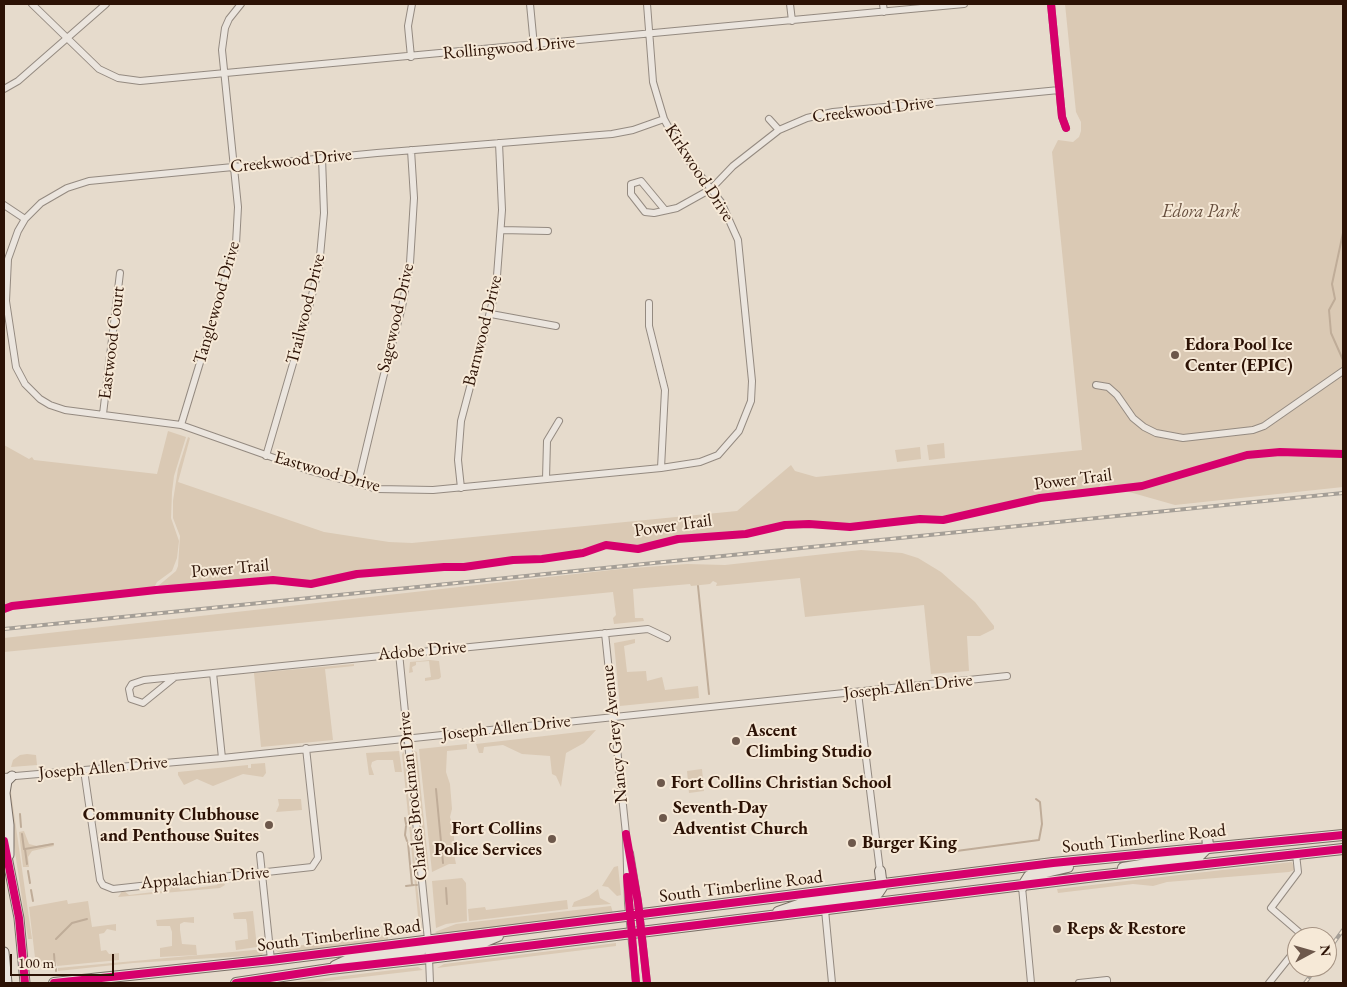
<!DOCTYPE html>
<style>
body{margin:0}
#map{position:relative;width:1347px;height:987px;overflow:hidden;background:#e6dbcc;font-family:"EB Garamond",serif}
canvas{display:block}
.frame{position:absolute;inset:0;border:5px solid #2c1205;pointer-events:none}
.north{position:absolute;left:1287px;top:927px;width:50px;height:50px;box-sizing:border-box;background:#f6e9d7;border:1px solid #a59383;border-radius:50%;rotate:84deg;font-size:14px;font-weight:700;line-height:20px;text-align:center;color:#2c1205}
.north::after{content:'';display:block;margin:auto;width:18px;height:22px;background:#6d584b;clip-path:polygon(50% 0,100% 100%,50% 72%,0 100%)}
.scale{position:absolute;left:10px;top:954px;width:104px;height:22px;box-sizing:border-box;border:2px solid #2c1205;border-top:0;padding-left:6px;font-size:15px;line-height:18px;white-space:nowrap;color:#2c1205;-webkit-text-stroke:4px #f6e9d7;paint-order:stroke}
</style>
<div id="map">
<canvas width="1347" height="987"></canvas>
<div class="frame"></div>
<div class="north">N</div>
<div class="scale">100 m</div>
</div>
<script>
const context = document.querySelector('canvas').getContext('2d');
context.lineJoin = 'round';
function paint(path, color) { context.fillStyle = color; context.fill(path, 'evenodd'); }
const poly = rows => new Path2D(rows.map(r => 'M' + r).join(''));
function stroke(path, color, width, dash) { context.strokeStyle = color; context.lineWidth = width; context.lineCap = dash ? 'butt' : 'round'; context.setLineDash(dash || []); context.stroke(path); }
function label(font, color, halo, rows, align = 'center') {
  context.font = font + ' "EB Garamond",serif'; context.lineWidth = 4; context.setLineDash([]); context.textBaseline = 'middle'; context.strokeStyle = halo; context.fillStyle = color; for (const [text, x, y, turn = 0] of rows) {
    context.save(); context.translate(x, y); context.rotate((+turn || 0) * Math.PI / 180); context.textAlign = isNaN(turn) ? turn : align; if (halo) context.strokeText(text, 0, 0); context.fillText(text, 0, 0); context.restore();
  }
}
paint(poly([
 [1065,4,1343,4,1343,487,1175,505,1101,484,1097,490,1076,493,1074,490,1067,494,1032,498,942,518,909,518,850,526,795,522,767,526,746,532,677,537,637,548,613,543,587,551,542,558,353,573,310,582,278,578,159,588,158,586,176,571,178,566,180,536,173,518,173,501,178,469,188,437,190,438,178,482,324,532,389,542,412,543,737,511,791,465,795,471,816,477,1082,450,1052,152,1058,140,1073,142,1079,137,1081,131,1081,122,1076,112],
 [168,431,186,437,174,476,172,492,171,518,179,541,177,558,172,571,157,582,154,588,55,601,10,604,4,607,4,445,29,459,32,457,34,460,157,474],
 [944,443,945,458,929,460,927,445],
 [920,447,921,459,897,462,895,450],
 [861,550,902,553,918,558,941,572,975,602,994,626,994,629,980,636,967,636,969,671,931,674,924,605,805,617,800,578,716,586,717,583,713,581,710,584,691,586,690,584,633,589,635,618,643,618,644,621,614,624,613,618,616,615,613,592,4,652,4,638,620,569,687,564,725,565],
 [635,639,635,643,624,646,627,672,646,671,647,681,662,677,665,690,698,686,699,698,620,706,614,643],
 [430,660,439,661,441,677,439,679,425,681,425,678,431,677,429,661,416,662,416,665,412,667,413,672,409,673,410,662],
 [354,664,354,666,325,669,333,740,261,747,254,673],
 [596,730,584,743,566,753,561,787,556,776,552,774,550,756,522,754,503,745,484,747,483,753,479,753,476,744],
 [467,744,467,749,447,751,446,772,450,784,452,809,450,817,454,829,454,854,456,864,449,864,432,872,419,749],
 [399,751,402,772,395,772,393,760,377,760,372,762,371,766,374,775,369,775,366,753],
 [414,751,417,752,429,871,426,867],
 [404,752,417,885,422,929,419,926,402,754],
 [27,754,36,755,37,765,11,767,13,760,20,755],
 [265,763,266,773,263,777,243,774,213,786,197,779,184,785,178,775,178,772,248,765,248,768,251,768,251,764],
 [702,769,704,791,689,793,687,771],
 [10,785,32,939,28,939,8,805,11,800,8,800],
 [278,799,301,799,302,810,276,812,279,805],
 [24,831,29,844,37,846,53,843,54,846,32,851,28,857,29,867,23,867,19,832],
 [1292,862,1295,870,1289,872,1167,882,1153,886,1133,884,1058,893,1057,889],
 [618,866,621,895,617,896,608,887,602,886,614,867],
 [462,878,466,883,467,921,446,924,436,928,432,881],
 [215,880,223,881,225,885,220,888,118,897,123,890,129,895,170,890,171,888,168,885,175,884,181,890,217,885,218,883],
 [598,889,600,898,611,904,572,907,574,902,589,896],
 [67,900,68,904,88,901,92,927,116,924,116,931,107,929,104,933,99,934,101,951,106,950,109,954,119,953,119,960,57,966,54,954,54,966,36,966,29,907],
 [567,900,568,909,469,921,468,909,485,907,486,910],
 [611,906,613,913,438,934,435,932,456,924],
 [253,911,257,947,236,950,235,941,248,939,247,924,246,919,234,919,233,913],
 [194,917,194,923,184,922,180,924,180,930,182,944,196,945,197,955,160,957,160,948,172,946,172,932,170,926,157,926,156,920],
 [393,933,393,936,388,937,388,940,284,953,278,952,274,949],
 [616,943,616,946,437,968,444,964],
 [265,949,262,955,133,963,58,971,58,968],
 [418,967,423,970,311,983,285,983]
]), '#dac9b4');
stroke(poly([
 [1343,233,1332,284,1335,299,1329,310,1331,333,1343,360],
 [698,586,709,694],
 [436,789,443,863],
 [20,814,21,827],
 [405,818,406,824],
 [406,826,405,835,407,841],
 [22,834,24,849],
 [408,843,412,885],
 [949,852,1039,840,1042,824,1040,802,1036,799],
 [27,864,25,849,53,844],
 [28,871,30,883],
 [416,885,417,885],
 [406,886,414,885],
 [446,888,447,904],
 [31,890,33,901],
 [56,939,72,923,87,919],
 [54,954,55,966],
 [56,969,56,971]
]), '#bfac98', 2);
const street = poly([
 [32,4,99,69,118,78,140,81,964,4],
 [530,4,534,46],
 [647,4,653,82,664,119,682,152,721,202,738,240,752,381,751,401,739,431,718,455,700,462,661,468,433,490,377,489,311,471,181,425,65,410,50,405,40,399,25,384,16,367,6,301,8,259,18,231,25,219,41,203,67,188,89,181,377,153,612,134,633,130,664,119],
 [790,4,792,21],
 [883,4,884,12],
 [1051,4,1062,117,1066,128],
 [411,57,408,26,412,4],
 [4,89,18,81,106,4],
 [769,119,779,130],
 [4,205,25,219],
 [665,210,641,181,631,184,631,194,645,212,654,213,677,208,711,189,733,166,779,130,807,118,833,112,1059,90],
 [501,230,548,231],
 [649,303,649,326,665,390,661,468],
 [491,314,556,326],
 [1096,385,1108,387,1117,395,1133,418,1144,427,1156,433,1183,438,1253,430,1264,426,1343,371],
 [103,414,120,273],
 [181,425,236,244,238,207,222,50,225,28,229,19,241,4],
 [266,456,306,319,319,267,324,213,322,158],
 [546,479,547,441,559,421],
 [358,483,383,378,402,307,410,263,414,198,411,150],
 [461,488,458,460,461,421,496,289,502,210,499,143],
 [605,633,626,834,628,903,636,983],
 [399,653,428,940],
 [213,673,222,758],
 [175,677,143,703,131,699,129,689,132,684,144,680,648,629,667,638],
 [858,693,880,871],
 [84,770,100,880,103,885,113,889,312,867,318,858,306,748],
 [4,777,222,758,1007,676],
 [630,853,638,902,647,983],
 [1296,854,1298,872,1271,908,1300,933,1301,937],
 [260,855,271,960],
 [1022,887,1031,983],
 [825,910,832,983],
 [429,958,430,983],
 [1079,983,1107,980,1107,983],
 [1269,983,1297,948]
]);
const secondary = poly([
 [4,841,19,918,25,983],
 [9,855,9,825,5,793,7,781,12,776],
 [4,952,7,983]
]);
const primary = poly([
 [1123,868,1200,855,1208,847,1207,835],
 [1022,887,1029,876,1068,867],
 [778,912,801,904,878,893,882,887,880,871],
 [429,958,432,950,436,947,486,941,498,936],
 [335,966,348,960,422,949,427,945,428,940],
 [54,983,271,960,1053,863,1343,835],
 [236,983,330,969,429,958,1096,876,1343,849]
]);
stroke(street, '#948a80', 8);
stroke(secondary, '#796f66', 11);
stroke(primary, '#796f66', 12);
stroke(street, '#ebe5de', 6);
stroke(secondary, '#ebe5de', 9);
stroke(primary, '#e8e1d8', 10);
const rail = poly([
 [4,629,1343,493],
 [1327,952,1343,930],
 [1305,983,1317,967]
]);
stroke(rail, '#a59f97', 4);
stroke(rail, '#f6e9d7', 2, [5.5]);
stroke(poly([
 [1051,4,1062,117,1066,128],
 [4,609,12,606,156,590,273,580,311,584,357,574,444,567,464,567,513,560,542,559,583,553,606,545,638,549,678,539,746,534,785,525,809,524,850,527,920,519,943,520,1040,498,1142,486,1247,455,1280,452,1343,454],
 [626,834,638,902,647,983],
 [4,841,19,918,25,983],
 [627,877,636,983],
 [54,983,271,960,1053,863,1343,835],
 [236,983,330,969,429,958,1096,876,1343,849]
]), '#d6006c', 8);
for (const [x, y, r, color] of [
 [1175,355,5,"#6d584b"],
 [736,741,5,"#6d584b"],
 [661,783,5,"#6d584b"],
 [663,818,5,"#6d584b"],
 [269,825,5,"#6d584b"],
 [552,839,5,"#6d584b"],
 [852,843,5,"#6d584b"],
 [1057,929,5,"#6d584b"]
]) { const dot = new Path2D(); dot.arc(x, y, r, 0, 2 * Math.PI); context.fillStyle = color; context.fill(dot); stroke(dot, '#f6e9d7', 2); }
label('18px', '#2c1205', '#f6e9d7', [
 ["Rollingwood Drive",509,48,-5],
 ["Creekwood Drive",873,110,-7],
 ["Creekwood Drive",291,161,-6],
 ["Kirkwood Drive",699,173,57],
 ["Tanglewood Drive",217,303,-74],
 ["Trailwood Drive",306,309,-76],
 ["Sagewood Drive",396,318,-77],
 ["Barnwood Drive",483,331,-76],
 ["Eastwood Court",112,343,-83],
 ["Eastwood Drive",327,472,16],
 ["Power Trail",1073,480,-7],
 ["Power Trail",673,526,-8],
 ["Power Trail",230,569,-5],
 ["Adobe Drive",422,651,-5],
 ["Joseph Allen Drive",908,687,-6],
 ["Joseph Allen Drive",506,728,-6],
 ["Nancy Grey Avenue",615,734,-96],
 ["Joseph Allen Drive",103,768,-5],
 ["Charles Brockman Drive",413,796,-96],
 ["South Timberline Road",1144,839,-6],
 ["Appalachian Drive",205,878,-5],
 ["South Timberline Road",741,887,-7],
 ["South Timberline Road",339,936,-7]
]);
label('italic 18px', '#654d3c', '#f6e9d7', [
 ["Edora Park",1201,212]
]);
label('bold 18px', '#2c1205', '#f6e9d7', [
 ["Edora Pool Ice",1185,345],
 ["Center (EPIC)",1185,366],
 ["Ascent",746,731],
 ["Climbing Studio",746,752],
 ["Fort Collins Christian School",671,783],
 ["Seventh-Day",673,808],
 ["Adventist Church",673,829],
 ["Community Clubhouse",259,815,"right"],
 ["and Penthouse Suites",259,836,"right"],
 ["Fort Collins",542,829,"right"],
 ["Police Services",542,850,"right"],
 ["Burger King",862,843],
 ["Reps & Restore",1067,929]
], 'left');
</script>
